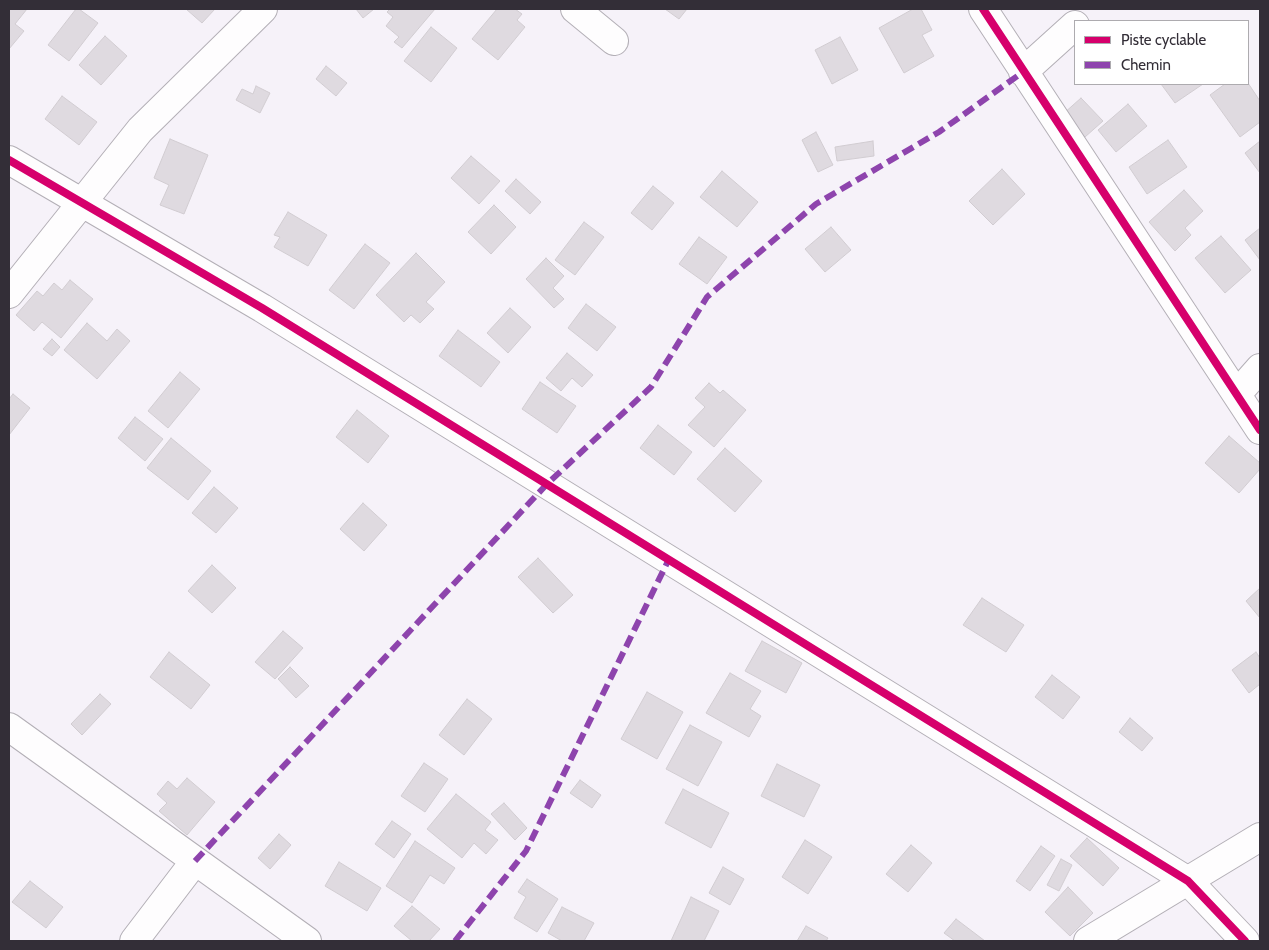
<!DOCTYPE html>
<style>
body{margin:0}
#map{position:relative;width:1269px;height:950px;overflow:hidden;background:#f6f2f9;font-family:Cabin,sans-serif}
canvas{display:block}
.frame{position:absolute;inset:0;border:10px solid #332e37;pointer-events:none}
.legend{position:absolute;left:1074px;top:20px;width:175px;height:65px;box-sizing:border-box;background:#fff;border:1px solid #adabaf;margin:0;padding:6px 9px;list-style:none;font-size:15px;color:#332e37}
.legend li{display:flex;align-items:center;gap:10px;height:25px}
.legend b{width:25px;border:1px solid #adabaf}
</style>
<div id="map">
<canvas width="1269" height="950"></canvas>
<div class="frame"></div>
<ul class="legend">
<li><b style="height:6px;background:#d6006c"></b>Piste cyclable</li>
<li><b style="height:6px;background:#8e44ad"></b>Chemin</li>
</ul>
</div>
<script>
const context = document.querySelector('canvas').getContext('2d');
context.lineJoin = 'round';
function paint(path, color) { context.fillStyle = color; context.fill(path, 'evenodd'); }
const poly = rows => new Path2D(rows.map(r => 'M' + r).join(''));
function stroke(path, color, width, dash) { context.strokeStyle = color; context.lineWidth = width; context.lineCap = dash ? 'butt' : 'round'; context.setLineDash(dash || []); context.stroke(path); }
const building = poly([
 [9,9,27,9,15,24,24,31,9,49,9,9],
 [76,9,79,9,98,23,69,61,48,45,76,9],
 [186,9,215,9,202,23,186,9],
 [356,9,374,9,363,18,356,9],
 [390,9,435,9,402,48,394,42,399,37,386,26,393,17,387,12,390,9],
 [497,9,515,9,522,14,517,20,525,27,498,60,472,39,497,9],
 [665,9,687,9,679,19,665,9],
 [913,9,921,9,932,30,922,35,934,56,904,73,879,28,913,9],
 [431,27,457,48,431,82,404,61,431,27],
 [105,36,127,56,101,85,79,65,105,36],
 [840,37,858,70,832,84,815,50,840,37],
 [326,66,347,83,336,96,316,79,326,66],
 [1248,83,1260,101,1260,122,1240,137,1210,95,1225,84,1248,83],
 [1161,84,1203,84,1175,103,1161,84],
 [256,86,270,93,260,113,236,100,242,89,253,94,256,86],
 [62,96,97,122,79,145,45,119,62,96],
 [1081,98,1103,121,1085,137,1063,114,1081,98],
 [1128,104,1147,126,1116,152,1098,130,1128,104],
 [816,132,833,165,818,172,802,140,816,132],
 [170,139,208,155,184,214,160,205,169,185,154,178,170,139],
 [1168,140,1187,167,1147,194,1129,167,1168,140],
 [873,141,874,156,837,161,835,147,873,141],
 [1260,141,1260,173,1245,153,1260,141],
 [471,156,500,181,479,204,451,178,471,156],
 [1002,169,1025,194,993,225,969,201,1002,169],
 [722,171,758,202,737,227,700,197,722,171],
 [516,179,541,202,530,214,505,191,516,179],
 [653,186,674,203,652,230,631,213,653,186],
 [1184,190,1203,211,1185,228,1191,235,1175,251,1149,222,1184,190],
 [494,205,516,227,491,254,468,232,494,205],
 [288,212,327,235,308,266,274,247,280,237,274,235,288,212],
 [584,222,604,237,575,275,555,260,584,222],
 [831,227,851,250,825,272,805,249,831,227],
 [1260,228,1260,260,1245,240,1260,228],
 [1221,236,1251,270,1225,293,1195,258,1221,236],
 [699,237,727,257,707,284,679,264,699,237],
 [365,244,390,263,354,309,329,290,365,244],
 [416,253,445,282,426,302,434,309,420,323,411,315,404,322,376,295,416,253],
 [546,258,564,276,553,288,564,299,554,308,526,279,546,258],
 [70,280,93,299,61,338,42,322,34,331,16,315,37,291,43,296,54,283,62,290,70,280],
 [586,304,616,327,597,351,568,328,586,304],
 [510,308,531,327,508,353,487,333,510,308],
 [87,323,107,341,117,329,130,341,97,379,64,350,87,323],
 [458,330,500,362,481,387,439,356,458,330],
 [52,339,60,347,52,356,43,349,52,339],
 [567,353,593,375,582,387,572,378,561,391,546,378,567,353],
 [180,372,200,389,168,428,148,411,180,372],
 [540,382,576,406,557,433,522,409,540,382],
 [709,383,720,393,723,390,746,410,714,447,688,425,705,407,695,398,709,383],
 [13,394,30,408,9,435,9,399,13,394],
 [357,410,389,436,368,463,336,437,357,410],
 [135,417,163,439,145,461,118,438,135,417],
 [658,425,692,452,674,475,640,448,658,425],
 [1229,436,1260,463,1260,469,1239,493,1205,463,1229,436],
 [171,438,211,471,188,500,147,468,171,438],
 [725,448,762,481,735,512,697,479,725,448],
 [214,487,238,508,216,533,192,513,214,487],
 [363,503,387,525,364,551,340,529,363,503],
 [538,558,573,595,553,613,518,577,538,558],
 [212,565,236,588,212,613,188,591,212,565],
 [1260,588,1260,618,1246,601,1260,588],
 [982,598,1024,625,1006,652,963,625,982,598],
 [283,631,303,648,275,679,255,662,283,631],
 [762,641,802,663,786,693,745,671,762,641],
 [169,652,210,685,191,709,150,677,169,652],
 [1256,652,1260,658,1260,684,1249,693,1232,670,1256,652],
 [290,667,309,686,296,698,278,679,290,667],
 [730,673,761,691,750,709,761,716,749,737,706,713,730,673],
 [1052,675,1080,697,1063,719,1035,697,1052,675],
 [647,692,683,712,657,759,621,739,647,692],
 [100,694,111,704,82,735,71,724,100,694],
 [467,699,492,719,464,755,439,735,467,699],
 [1130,718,1153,738,1142,751,1119,732,1130,718],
 [690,725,722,742,698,786,666,769,690,725],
 [424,763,448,779,425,812,401,796,424,763],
 [777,764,820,785,804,817,761,796,777,764],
 [187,778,215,802,187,835,159,811,167,803,157,794,168,781,177,789,187,778],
 [580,780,601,795,592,808,570,793,580,780],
 [683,789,729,813,711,848,665,823,683,789],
 [456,794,491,822,485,830,498,840,486,854,474,843,462,858,427,829,456,794],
 [504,803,527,828,515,840,491,814,504,803],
 [392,821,411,834,394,858,375,844,392,821],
 [279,834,291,845,270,869,258,858,279,834],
 [1087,838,1119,868,1103,886,1070,856,1087,838],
 [805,840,832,857,808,894,782,877,805,840],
 [415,841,455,868,444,884,430,875,412,903,386,886,415,841],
 [911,845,932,863,908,892,886,874,911,845],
 [1041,846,1055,856,1030,891,1016,881,1041,846],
 [1061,859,1072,865,1059,891,1047,885,1061,859],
 [339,862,381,888,367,911,325,886,339,862],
 [723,867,744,879,730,905,709,893,723,867],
 [527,879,558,899,537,932,514,918,526,897,518,892,527,879],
 [30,881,63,907,46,928,12,902,30,881],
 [1068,887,1093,913,1070,936,1045,912,1068,887],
 [691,897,719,911,704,941,671,941,691,897],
 [412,906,440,929,429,941,412,941,394,926,412,906],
 [562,907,594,923,584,941,562,941,548,933,562,907],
 [956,919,985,941,955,941,944,933,956,919],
 [806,926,828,938,826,941,797,941,806,926]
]);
paint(building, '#dfdae0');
stroke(building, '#d1ccd1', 1);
const minor = poly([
 [575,9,614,41],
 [983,9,1260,430],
 [1023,72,1075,25],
 [9,160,262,308,1188,881,1245,941],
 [9,294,140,130,263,9],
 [1237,394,1260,368],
 [9,727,307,941],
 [134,941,195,861],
 [1088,941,1260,837]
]);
stroke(minor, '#b3afb6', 30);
stroke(minor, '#fefdfe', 28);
stroke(poly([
 [195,861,547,484,651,387,707,297,816,204,939,132,1023,72],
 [455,941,526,851,669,559]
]), '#8e44ad', 6, [12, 6]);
stroke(poly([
 [983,9,1260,430],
 [9,160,262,308,1188,881,1245,941]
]), '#d6006c', 8);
</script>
